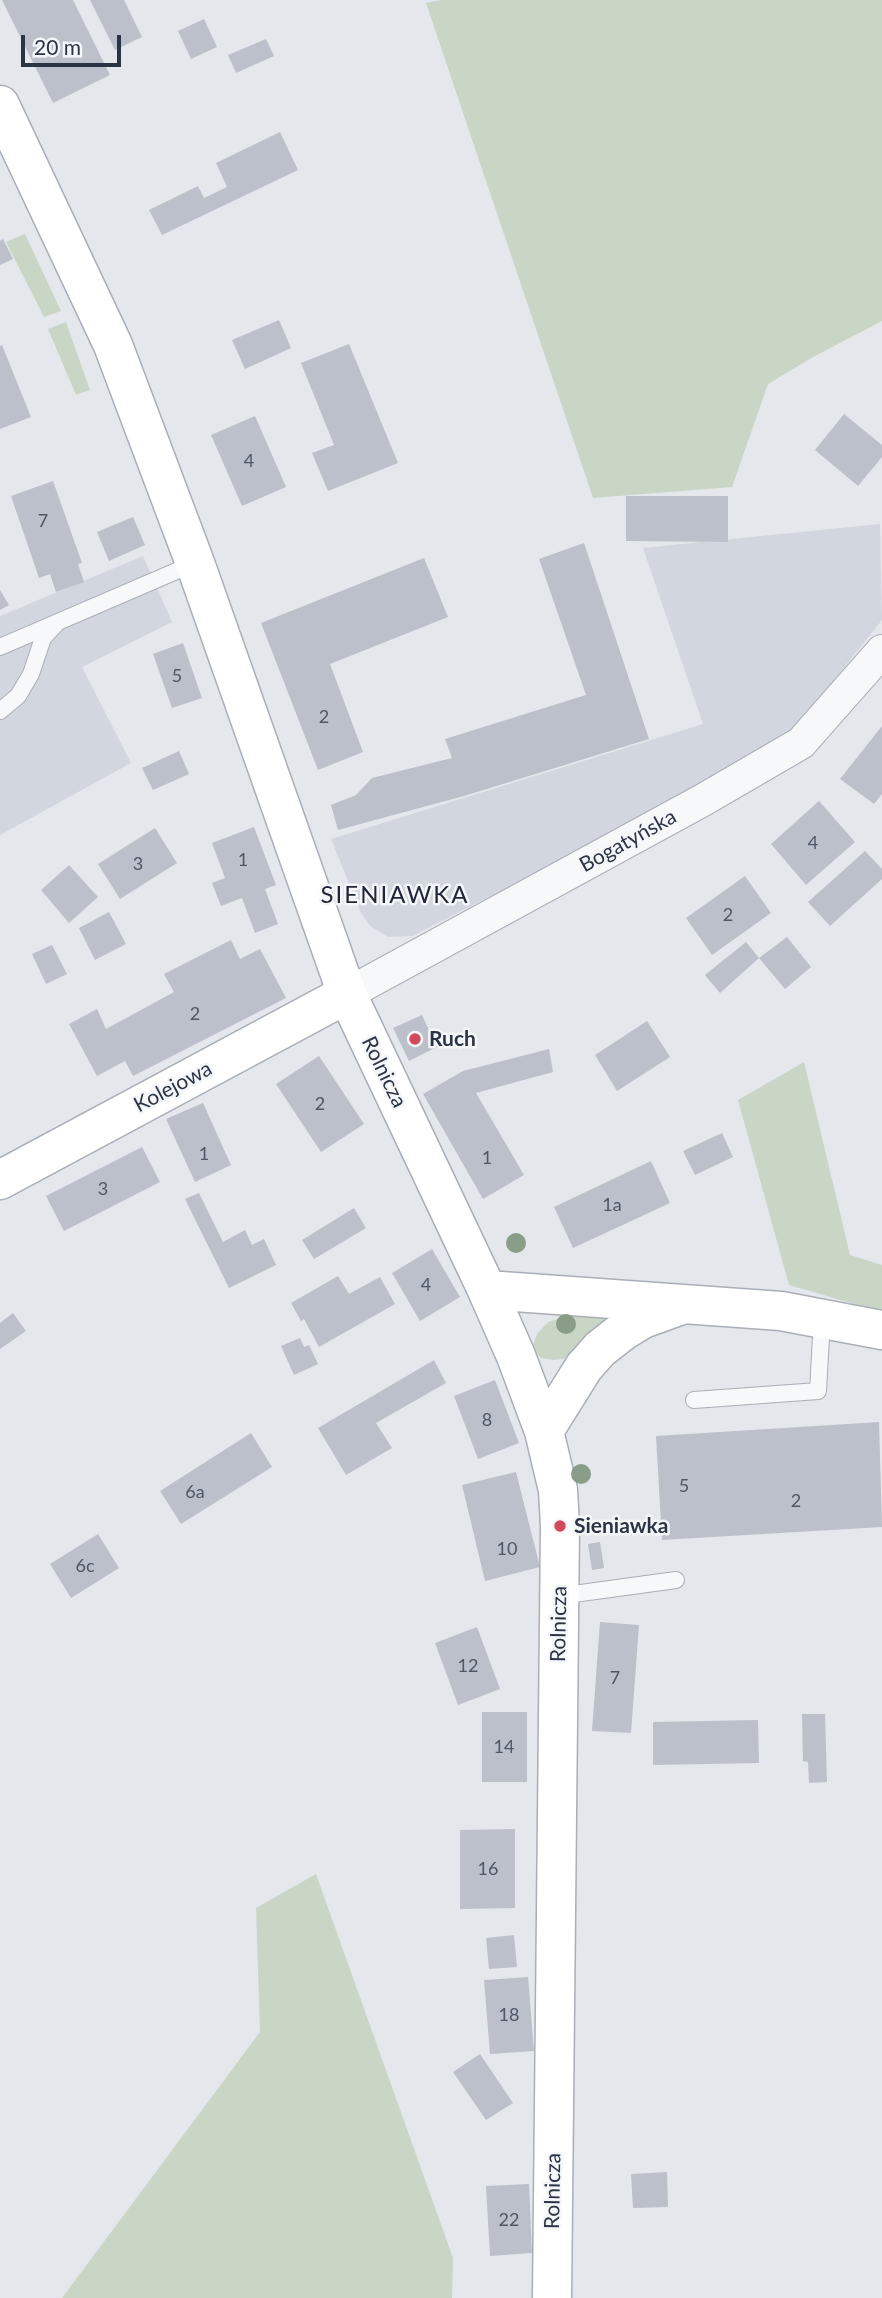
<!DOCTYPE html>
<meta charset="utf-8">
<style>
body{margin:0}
#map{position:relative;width:882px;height:2298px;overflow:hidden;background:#e4e7ec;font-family:Lato,sans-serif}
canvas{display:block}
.scale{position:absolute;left:21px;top:35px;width:100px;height:32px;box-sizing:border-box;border:4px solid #2b3445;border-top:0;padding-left:9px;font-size:21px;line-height:24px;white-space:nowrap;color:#2b3445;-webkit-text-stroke:5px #f4f6f9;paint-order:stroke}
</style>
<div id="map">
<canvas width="882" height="2298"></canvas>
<div class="scale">20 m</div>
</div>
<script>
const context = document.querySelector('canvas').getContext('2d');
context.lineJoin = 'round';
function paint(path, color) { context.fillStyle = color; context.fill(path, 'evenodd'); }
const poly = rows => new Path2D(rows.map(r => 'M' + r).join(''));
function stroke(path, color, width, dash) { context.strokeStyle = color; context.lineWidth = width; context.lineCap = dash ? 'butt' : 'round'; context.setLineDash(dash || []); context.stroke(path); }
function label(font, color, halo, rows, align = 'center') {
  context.font = font + ' Lato,sans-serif'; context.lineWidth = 5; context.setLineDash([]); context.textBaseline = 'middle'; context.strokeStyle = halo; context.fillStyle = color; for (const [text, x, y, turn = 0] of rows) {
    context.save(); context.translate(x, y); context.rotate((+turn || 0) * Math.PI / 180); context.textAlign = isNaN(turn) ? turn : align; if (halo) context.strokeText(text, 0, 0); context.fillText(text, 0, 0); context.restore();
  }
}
paint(poly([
 [880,524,882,620,790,735,748,765,412,936,388,937,370,926,361,913,331,839,703,724,643,548],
 [143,556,172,622,82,667,131,763,0,835,0,616]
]), '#d2d6de');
paint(poly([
 [441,0,882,0,882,321,813,357,768,384,732,487,593,498,426,3],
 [25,234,61,311,44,317,6,242],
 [66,322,90,390,76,395,48,329],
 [804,1062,850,1255,882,1265,882,1312,789,1285,738,1100],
 [618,1312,577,1353,563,1359,554,1360,541,1358,532,1348,537,1334,548,1322,577,1313],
 [316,1874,453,2258,452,2298,62,2298,260,2032,256,1908]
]), '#c9d6c5');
paint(poly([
 [2,0,73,0,110,75,53,103],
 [90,0,124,0,142,37,115,50],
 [204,19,217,47,191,59,178,31],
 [266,39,274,56,236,73,228,55],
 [280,132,298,170,162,235,149,210,198,186,204,198,227,187,216,163],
 [3,239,13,259,0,265,0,241],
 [279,320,291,348,245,369,232,340],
 [349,344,398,463,328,491,312,453,334,445,301,363],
 [2,345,31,417,0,429,0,346],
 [844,414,882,445,882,457,858,486,815,450],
 [255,416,286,487,242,506,211,435],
 [53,481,82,563,78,564,84,582,56,592,50,574,39,578,11,496],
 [626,496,728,496,728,542,626,541],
 [133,517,145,545,109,561,97,532],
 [584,543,649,739,464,796,338,830,331,805,356,795,372,778,452,758,445,739,586,695,539,559],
 [424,558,448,617,330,664,363,752,318,770,261,623],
 [0,590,9,605,0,610],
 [183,643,202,698,172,708,153,654],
 [882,726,882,794,874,804,840,779],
 [179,751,189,774,153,790,142,768],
 [819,801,855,842,806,885,771,844],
 [254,827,276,885,265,889,278,924,255,933,242,898,221,906,212,883,225,878,212,843],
 [155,828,177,863,120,899,98,864],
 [865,851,882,869,882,879,830,926,808,902],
 [69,865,98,897,69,923,41,890],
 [745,876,771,913,712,955,686,918],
 [109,912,126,944,95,960,79,928],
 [787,937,811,967,785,989,759,958,720,993,705,975,746,942,759,958],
 [231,940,240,959,260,949,286,998,133,1076,125,1061,97,1076,69,1024,97,1009,106,1029,174,992,164,974],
 [52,945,67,974,46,984,32,954],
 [422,1015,437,1047,409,1061,393,1028],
 [647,1021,670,1057,617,1091,595,1055],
 [549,1049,553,1072,476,1093,524,1175,483,1199,423,1094,463,1071],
 [319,1056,364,1124,321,1152,276,1084],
 [203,1103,231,1165,195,1182,166,1119],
 [722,1133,733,1157,695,1175,683,1151],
 [142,1147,160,1182,64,1231,46,1196],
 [651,1161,670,1203,573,1248,554,1207],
 [199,1193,223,1242,245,1230,252,1245,264,1239,276,1265,229,1288,185,1199],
 [354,1208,366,1228,314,1259,302,1240],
 [432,1249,460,1297,420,1321,392,1273],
 [338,1276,349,1294,380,1277,395,1304,319,1347,304,1319,301,1321,291,1303],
 [13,1313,26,1331,0,1349,0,1323],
 [300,1338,304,1347,309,1345,318,1364,294,1375,281,1346],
 [434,1360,446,1383,376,1423,392,1448,346,1475,318,1428],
 [495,1380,519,1443,478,1459,454,1396],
 [879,1422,882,1527,662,1540,656,1436],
 [251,1433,272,1467,181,1524,160,1491],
 [516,1472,540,1567,485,1581,462,1485],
 [98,1534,119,1568,71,1598,50,1564],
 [600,1542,604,1568,592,1570,588,1544],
 [600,1622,639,1625,631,1733,592,1731],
 [477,1627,500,1689,458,1705,435,1643],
 [482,1712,527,1712,527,1782,482,1782],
 [802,1714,825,1714,827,1782,809,1783,808,1762,803,1761],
 [758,1720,759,1763,653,1765,653,1722],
 [515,1829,515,1908,460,1909,460,1830],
 [514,1935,517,1967,489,1969,486,1938],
 [528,1977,534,2051,490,2054,484,1980],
 [480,2054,513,2103,486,2120,453,2072],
 [667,2172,668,2207,633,2208,631,2174],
 [529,2184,532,2253,490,2256,486,2186]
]), '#bbc0ca');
const lane = poly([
 [0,647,195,563],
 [0,711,18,696,31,674,43,638,56,624],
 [694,1400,818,1391,822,1319],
 [559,1596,676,1580]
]);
const street = poly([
 [347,994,703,800,801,743,882,651]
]);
const secondary = poly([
 [0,105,113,345,195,563,347,994,487,1290,516,1356,544,1431,558,1490,560,1526,552,2298],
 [0,1180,347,994],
 [487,1290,781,1311,882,1330],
 [544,1431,584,1367,600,1349,623,1331,643,1319,679,1306]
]);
stroke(lane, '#a9aeb7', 18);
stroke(street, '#a9aeb7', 34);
stroke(secondary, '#a9aeb7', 41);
stroke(lane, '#f7f8fa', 16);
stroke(street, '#f7f8fa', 32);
stroke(secondary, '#fff', 38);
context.fillStyle = '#899d89';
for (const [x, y] of [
 [516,1243],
 [566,1324],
 [581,1474]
]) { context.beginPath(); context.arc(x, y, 10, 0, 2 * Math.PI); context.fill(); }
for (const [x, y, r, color] of [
 [415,1039,7,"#d1495b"],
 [560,1526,7,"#d1495b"]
]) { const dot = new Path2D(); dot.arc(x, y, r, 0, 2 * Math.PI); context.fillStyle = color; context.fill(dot); stroke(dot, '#f4f6f9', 2.5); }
label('18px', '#4f5766', null, [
 ["4",249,461],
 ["7",43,521],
 ["5",177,676],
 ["2",324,717],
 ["4",813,843],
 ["1",243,860],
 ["3",138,864],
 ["2",728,915],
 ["2",195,1014],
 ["2",320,1104],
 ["1",204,1154],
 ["1",487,1158],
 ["3",103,1189],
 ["1a",612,1205],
 ["4",426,1285],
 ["8",487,1420],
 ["5",684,1486],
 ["6a",195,1492],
 ["2",796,1501],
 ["10",507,1549],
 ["6c",85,1566],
 ["12",468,1666],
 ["7",615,1678],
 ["14",504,1747],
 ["16",488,1869],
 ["18",509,2015],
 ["22",509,2220]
]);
label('21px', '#2b3445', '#f4f6f9', [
 ["Bogatyńska",628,841,-29],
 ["Rolnicza",384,1072,64],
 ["Kolejowa",173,1087,-28],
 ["Rolnicza",559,1624,-89],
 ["Rolnicza",553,2191,-89]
]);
label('bold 21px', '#2b3445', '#f4f6f9', [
 ["Ruch",429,1039],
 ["Sieniawka",574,1526]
], 'left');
context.letterSpacing = '2px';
label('24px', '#1d2536', '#f4f6f9', [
 ["SIENIAWKA",395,895]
]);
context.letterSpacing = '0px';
</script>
